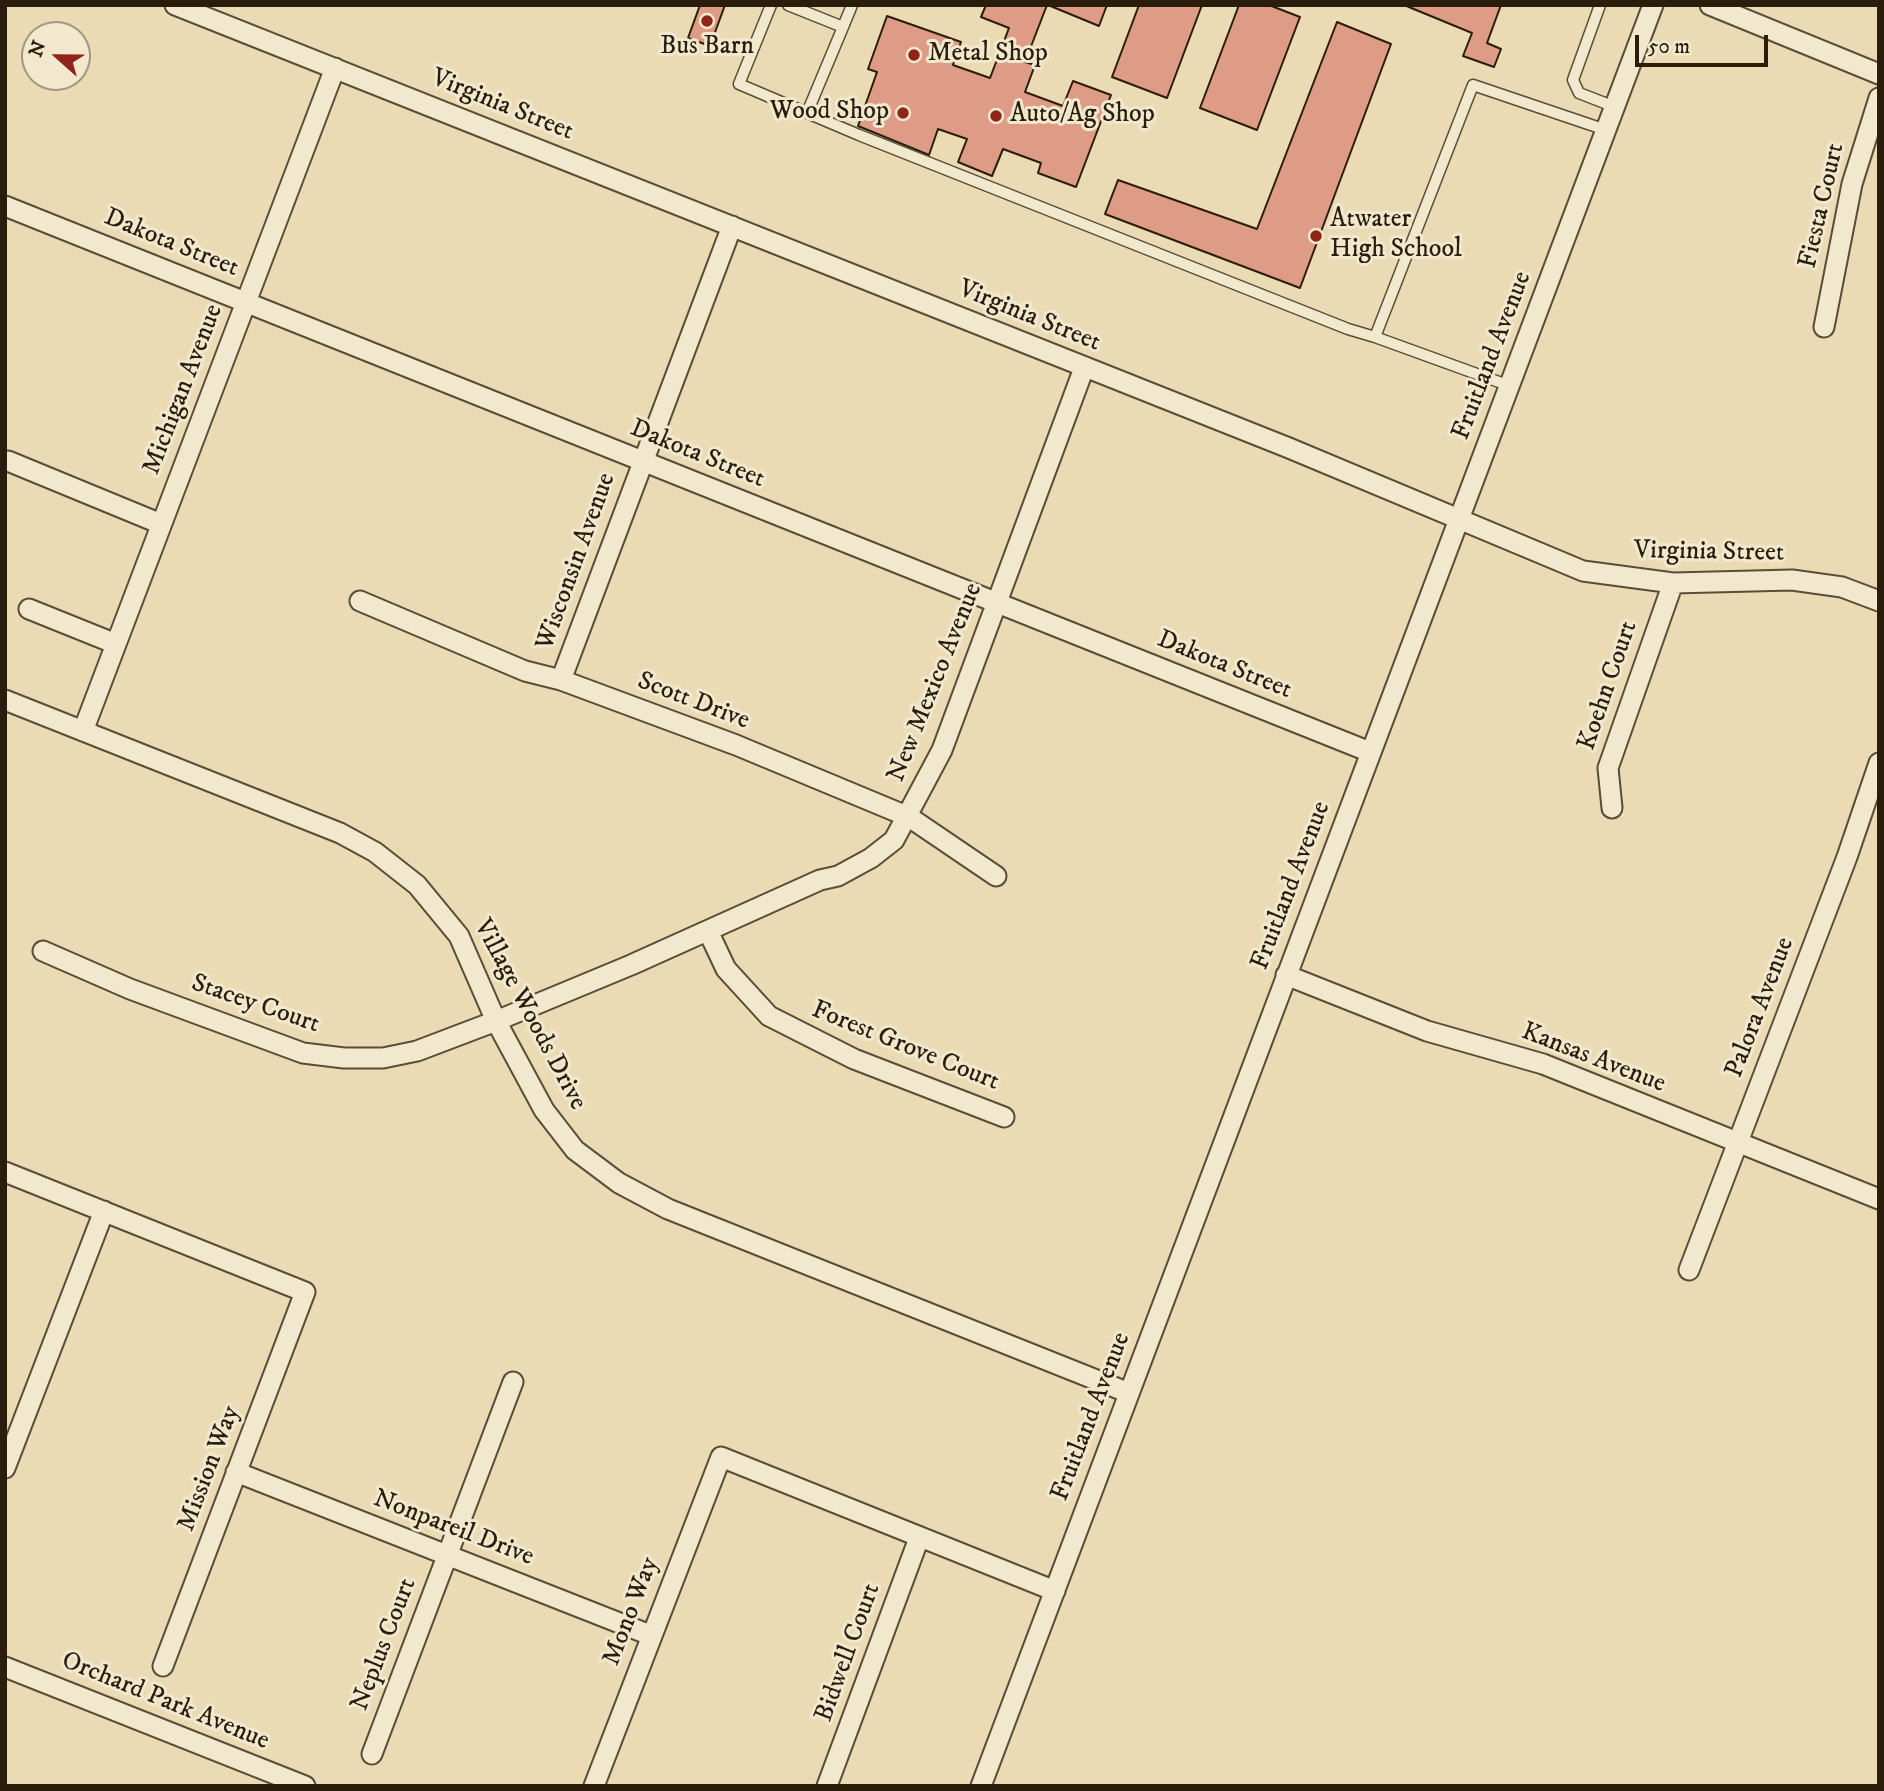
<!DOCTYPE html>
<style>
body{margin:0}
#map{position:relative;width:1884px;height:1791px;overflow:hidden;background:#eadbb4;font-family:"IM FELL DW Pica",serif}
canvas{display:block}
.frame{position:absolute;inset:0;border:7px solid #2a1d0c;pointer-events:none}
.north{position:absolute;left:21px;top:21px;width:70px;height:70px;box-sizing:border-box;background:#f1e8ce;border:2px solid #a19780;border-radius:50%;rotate:291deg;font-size:19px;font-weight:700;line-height:28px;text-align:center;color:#2a1d0c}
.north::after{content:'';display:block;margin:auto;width:24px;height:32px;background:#8f2418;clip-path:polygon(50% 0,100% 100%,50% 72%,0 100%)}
.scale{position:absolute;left:1635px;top:35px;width:133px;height:32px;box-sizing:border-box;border:4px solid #2a1d0c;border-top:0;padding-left:9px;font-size:21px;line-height:24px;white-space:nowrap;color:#2a1d0c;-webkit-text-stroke:5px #f1e8ce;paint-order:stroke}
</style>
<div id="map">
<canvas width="1884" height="1791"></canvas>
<div class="frame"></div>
<div class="north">N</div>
<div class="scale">50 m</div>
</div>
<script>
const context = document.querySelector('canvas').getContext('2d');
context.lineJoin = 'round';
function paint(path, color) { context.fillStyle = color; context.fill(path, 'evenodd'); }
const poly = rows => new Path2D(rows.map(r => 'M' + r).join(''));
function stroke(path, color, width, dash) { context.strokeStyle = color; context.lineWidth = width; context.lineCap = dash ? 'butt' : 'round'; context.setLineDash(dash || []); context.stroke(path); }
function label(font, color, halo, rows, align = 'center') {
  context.font = font + ' "IM FELL DW Pica",serif'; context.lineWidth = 6; context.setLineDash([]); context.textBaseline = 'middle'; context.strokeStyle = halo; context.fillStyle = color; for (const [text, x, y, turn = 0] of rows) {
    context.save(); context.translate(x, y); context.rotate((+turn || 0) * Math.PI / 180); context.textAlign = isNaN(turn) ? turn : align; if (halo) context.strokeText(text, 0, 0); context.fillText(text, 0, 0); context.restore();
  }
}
const building = poly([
 [700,5,725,5,710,46,688,38,700,5],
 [986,5,1047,5,1025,62,1035,65,1025,92,1063,106,1073,81,1111,95,1076,187,1038,173,1041,163,1003,149,992,176,958,162,967,139,938,129,929,155,858,126,877,72,868,69,887,16,961,42,953,65,990,78,1009,28,981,17,986,5],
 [1048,5,1107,5,1099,26,1048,5],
 [1139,5,1202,5,1167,98,1112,77,1139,5],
 [1239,5,1269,5,1300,17,1257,130,1200,108,1239,5],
 [1404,5,1501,5,1487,43,1501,49,1494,67,1463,56,1472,33,1404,5],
 [1337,22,1391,44,1300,288,1105,214,1118,180,1257,229,1337,22]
]);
paint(building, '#de9b86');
stroke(building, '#2a1d0c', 2);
const lane = poly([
 [771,5,739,84,859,135,1348,329,1375,337],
 [788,5,843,27,807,113],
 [1600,5,1573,80,1579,93,1615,107],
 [843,27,852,5],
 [1510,386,1375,337,1473,85,1606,130]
]);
const street = poly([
 [175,5,1289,448,1583,571,1673,583,1792,580,1842,587,1879,601],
 [1710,5,1879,74],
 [5,206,1370,752],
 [1824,327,1852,184,1879,98],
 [8,461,161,524],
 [360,601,525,671,561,680,736,745,909,817,996,876],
 [29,609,116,644],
 [561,680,732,226],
 [5,700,340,833,375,852,417,885,459,936,496,1021,544,1110,575,1150,619,1183,668,1209,1129,1393],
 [83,731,335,68],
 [1612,808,1608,768,1673,583],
 [708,931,726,969,769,1016,854,1059,1004,1117],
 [43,951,130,989,303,1053,344,1058,383,1058,417,1051,496,1021,631,965,820,880,838,876,871,858,894,840,942,750,1084,368],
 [1286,975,1427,1031,1543,1064,1879,1199],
 [5,1172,305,1292,163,1666],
 [1689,1270,1847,857,1879,763],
 [5,1468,104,1211],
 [236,1472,650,1635],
 [5,1667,305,1786],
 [372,1754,513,1382],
 [594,1786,721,1457,1055,1591],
 [827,1786,919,1538],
 [981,1786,1653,5]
]);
stroke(lane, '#5a4c36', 13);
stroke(street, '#5a4c36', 23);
stroke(lane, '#f1e8ce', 10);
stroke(street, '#f1e8ce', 19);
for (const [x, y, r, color] of [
 [707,21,7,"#8f2418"],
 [914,55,7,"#8f2418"],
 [903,113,7,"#8f2418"],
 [996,116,7,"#8f2418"],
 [1316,236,7,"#8f2418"]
]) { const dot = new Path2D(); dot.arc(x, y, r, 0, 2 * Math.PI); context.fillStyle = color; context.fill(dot); stroke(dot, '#f1e8ce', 2.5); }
label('26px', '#2a1d0c', '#f1e8ce', [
 ["Bus Barn",707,48,"center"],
 ["Metal Shop",928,55],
 ["Wood Shop",889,113,"right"],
 ["Auto/Ag Shop",1010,116],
 ["Atwater",1330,221],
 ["High School",1330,251]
], 'left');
label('26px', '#2a1d0c', '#f1e8ce', [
 ["Virginia Street",502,106,22],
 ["Fiesta Court",1823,206,-77],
 ["Dakota Street",171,244,22],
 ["Virginia Street",1029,317,22],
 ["Fruitland Avenue",1493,356,-69],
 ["Michigan Avenue",184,390,-69],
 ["Dakota Street",697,455,22],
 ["Virginia Street",1709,553,1],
 ["Wisconsin Avenue",577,562,-70],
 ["Dakota Street",1224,666,22],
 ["New Mexico Avenue",936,683,-68],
 ["Koehn Court",1609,686,-71],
 ["Scott Drive",693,702,21],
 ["Fruitland Avenue",1292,886,-69],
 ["Stacey Court",255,1005,19],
 ["Palora Avenue",1761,1008,-69],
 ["Village Woods Drive",529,1015,62],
 ["Forest Grove Court",905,1047,22],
 ["Kansas Avenue",1593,1059,21],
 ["Fruitland Avenue",1092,1417,-69],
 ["Mission Way",210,1469,-69],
 ["Nonpareil Drive",453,1529,21],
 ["Mono Way",632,1612,-69],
 ["Neplus Court",385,1645,-69],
 ["Bidwell Court",849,1653,-70],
 ["Orchard Park Avenue",165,1702,22]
]);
</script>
